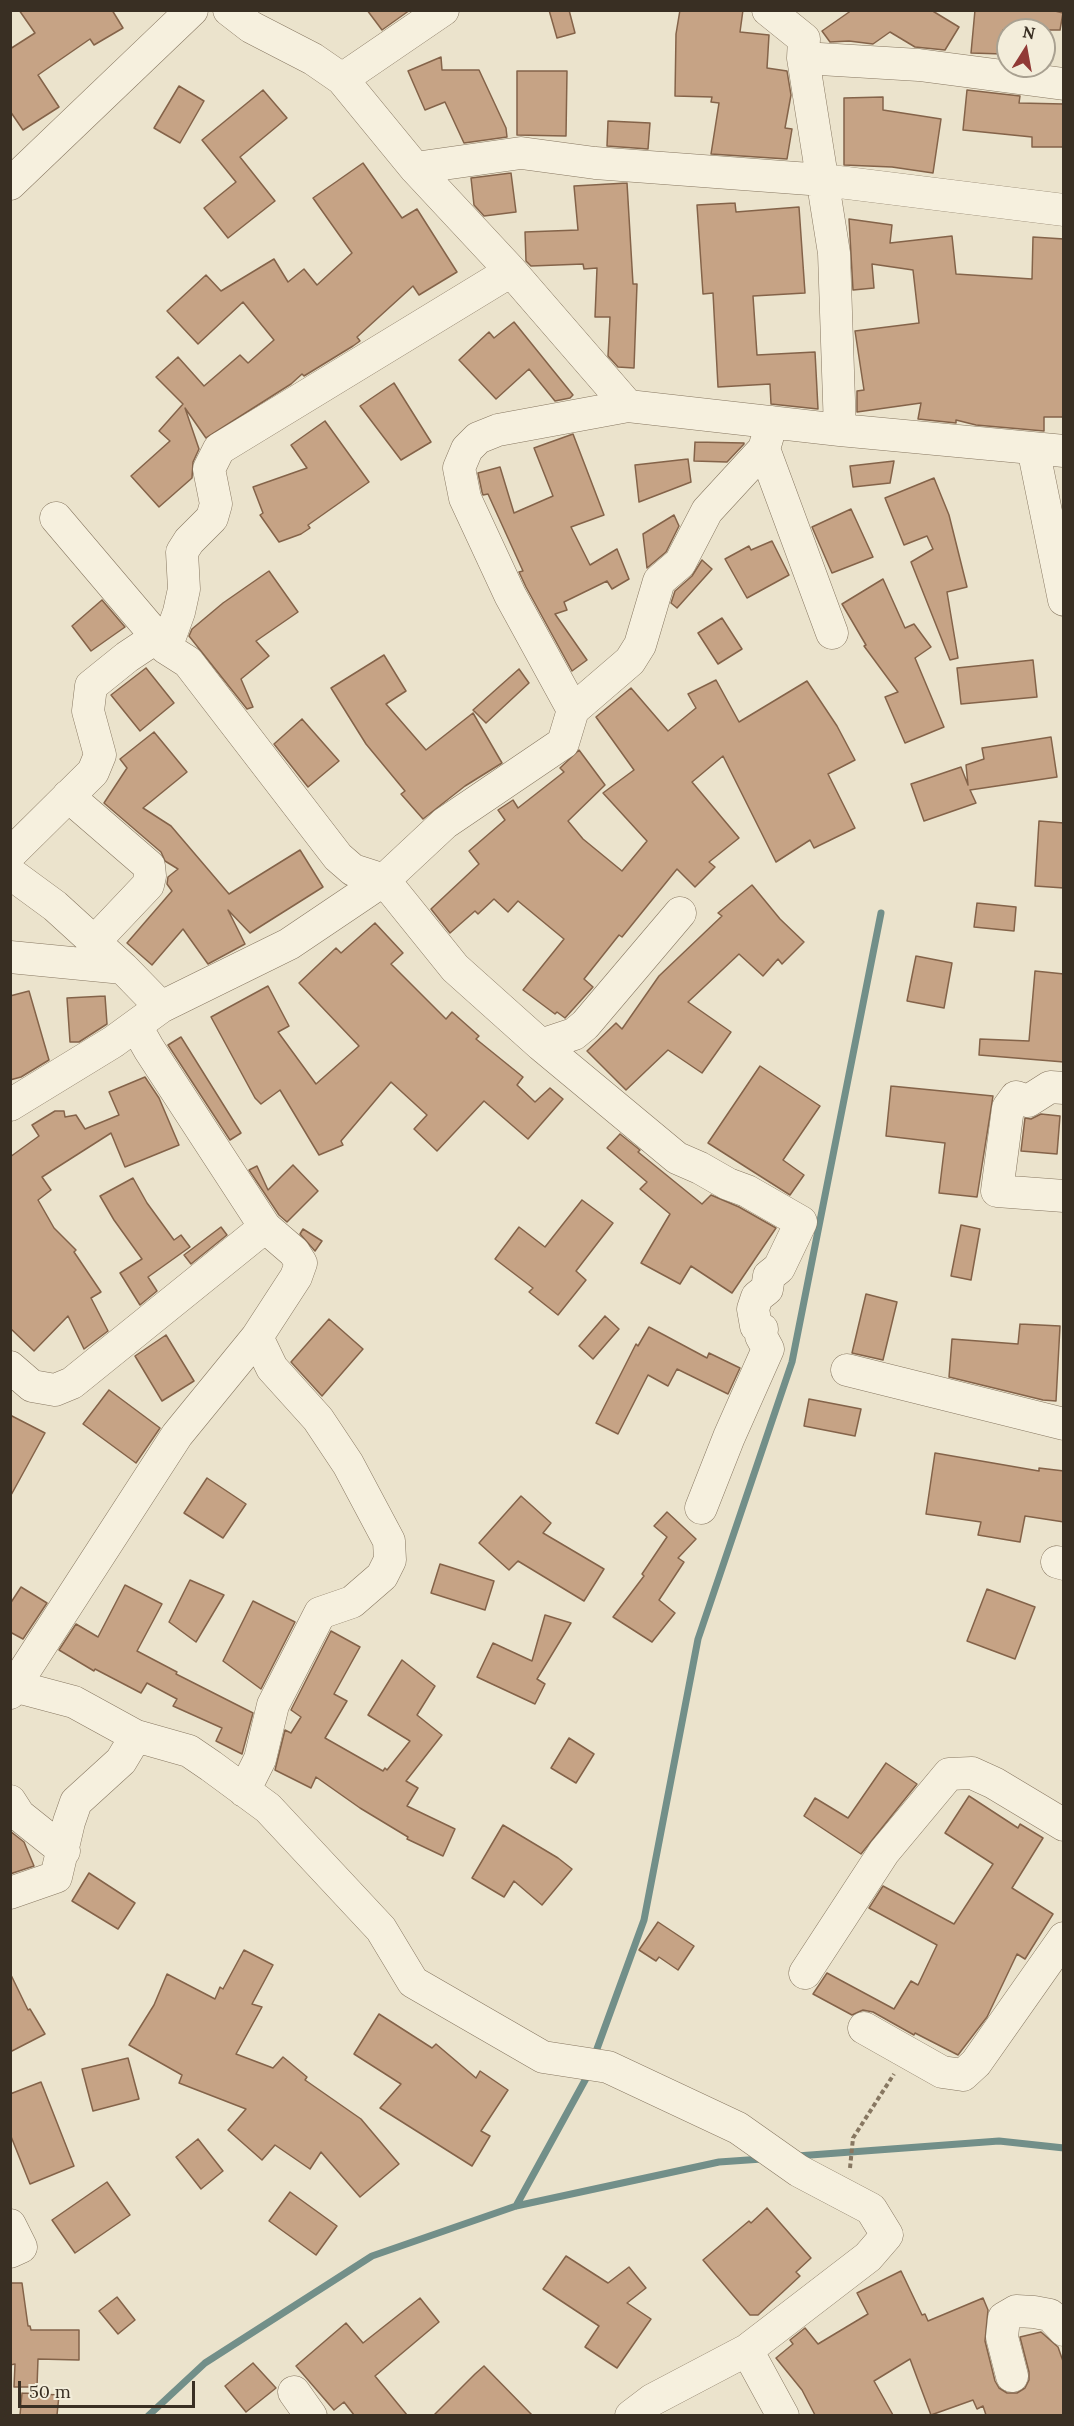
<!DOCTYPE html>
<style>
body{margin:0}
#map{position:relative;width:1074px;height:2426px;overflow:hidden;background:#ebe3cc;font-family:Lora,serif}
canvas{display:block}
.frame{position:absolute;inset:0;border:12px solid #392f23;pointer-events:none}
.north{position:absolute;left:996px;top:18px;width:60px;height:60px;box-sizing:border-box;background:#f3edda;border:2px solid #a9a191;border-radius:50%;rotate:11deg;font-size:16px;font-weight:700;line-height:24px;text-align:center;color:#392f23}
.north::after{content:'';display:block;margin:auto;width:21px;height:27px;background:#913a36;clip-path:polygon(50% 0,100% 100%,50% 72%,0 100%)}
.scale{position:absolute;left:18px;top:2381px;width:177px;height:27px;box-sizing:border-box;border:3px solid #392f23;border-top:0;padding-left:8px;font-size:18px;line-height:21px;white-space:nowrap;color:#392f23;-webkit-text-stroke:4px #f3edda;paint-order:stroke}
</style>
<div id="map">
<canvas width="1074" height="2426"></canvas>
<div class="frame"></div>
<div class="north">N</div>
<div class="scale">50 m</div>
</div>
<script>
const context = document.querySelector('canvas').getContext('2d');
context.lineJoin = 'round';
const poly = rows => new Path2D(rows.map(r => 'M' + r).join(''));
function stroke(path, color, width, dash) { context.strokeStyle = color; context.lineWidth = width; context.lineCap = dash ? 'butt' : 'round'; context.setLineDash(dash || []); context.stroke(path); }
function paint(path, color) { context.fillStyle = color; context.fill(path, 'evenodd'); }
stroke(poly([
 [594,2057,644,1920,698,1639,792,1362,881,913],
 [797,2156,999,2141,1064,2148],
 [516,2206,589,2073],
 [148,2416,205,2363,372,2256,516,2206,719,2162,762,2159]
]), '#728f89', 7);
const building = poly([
 [19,10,112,10,123,28,94,45,90,39,38,75,59,107,23,130,10,111,10,49,35,33,19,10],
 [367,10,410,10,382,30,367,10],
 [549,10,569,10,575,33,557,38,549,10],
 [680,10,743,10,740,32,769,35,767,68,787,71,791,95,785,128,792,129,787,159,711,154,719,103,711,102,712,97,675,96,676,34,680,10],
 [852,10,931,10,959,27,945,50,915,47,890,32,873,44,849,41,830,42,822,31,852,10],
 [975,10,1051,10,1063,13,1060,30,1003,30,1003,54,971,53,975,10],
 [441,57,442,70,479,70,506,128,507,137,464,143,445,102,425,110,408,71,441,57],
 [517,71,567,71,566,136,517,135,517,71],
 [179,86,204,101,180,143,154,128,179,86],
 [263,90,287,118,240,157,275,201,228,238,204,208,236,182,202,140,263,90],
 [967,90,1020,96,1019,103,1064,104,1064,147,1032,147,1032,137,963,130,967,90],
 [883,97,883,110,941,119,933,173,892,167,844,165,844,98,883,97],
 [608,121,650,123,648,149,607,146,608,121],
 [363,163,402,218,417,209,457,272,419,295,413,286,357,337,360,341,353,346,304,376,302,374,291,384,206,438,185,408,199,449,193,462,192,478,159,507,131,476,170,441,159,431,183,404,156,377,178,357,204,386,240,355,248,363,274,340,243,302,198,344,167,311,206,275,221,291,274,259,288,282,304,269,317,285,352,253,313,198,363,163],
 [511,173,516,212,484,216,474,205,471,178,511,173],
 [627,183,633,284,637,284,634,368,618,367,608,356,610,317,595,317,597,268,584,269,583,264,531,266,526,261,525,232,578,230,574,186,627,183],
 [735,203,736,212,799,207,805,293,753,296,757,355,815,352,818,409,771,404,770,384,718,387,713,293,703,294,697,205,735,203],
 [849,219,892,225,890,243,952,236,956,274,1032,279,1033,237,1064,239,1064,417,1044,417,1044,431,976,425,956,420,956,423,918,419,921,403,857,412,857,391,864,390,855,331,919,323,913,270,872,264,874,288,853,290,849,219],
 [514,322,573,395,570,398,555,401,529,369,496,399,459,360,489,332,494,338,514,322],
 [394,383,431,442,401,460,360,406,394,383],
 [325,421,369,482,308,525,310,528,301,534,279,542,260,515,263,513,253,487,307,468,291,445,325,421],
 [573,434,604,515,571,527,590,565,617,549,629,579,612,589,607,581,564,602,567,610,555,614,587,660,572,671,526,587,519,572,523,571,488,494,483,495,482,492,478,473,500,467,514,513,553,496,534,448,573,434],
 [695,442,744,443,744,444,727,462,694,461,695,442],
 [688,459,691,482,639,502,635,465,688,459],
 [894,461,890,483,853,487,850,466,894,461],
 [934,478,949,515,967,587,947,592,958,658,950,660,911,562,933,549,927,536,904,545,885,498,934,478],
 [851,509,873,557,832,573,812,527,851,509],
 [674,515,679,526,666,552,647,568,643,534,674,515],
 [772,541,789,575,747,598,725,559,749,546,751,550,772,541],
 [702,560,712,569,677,608,671,603,675,591,692,576,702,560],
 [269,571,298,612,256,641,269,656,241,679,253,707,247,709,189,636,192,629,223,603,269,571],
 [883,579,905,628,914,624,931,647,915,658,944,727,905,743,885,697,898,692,864,646,866,645,842,604,883,579],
 [102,600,125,627,91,651,72,626,102,600],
 [722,618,742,649,718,664,698,633,722,618],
 [384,655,406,691,386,704,426,750,473,713,502,763,465,786,423,819,401,794,405,791,366,744,331,688,384,655],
 [1033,660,1037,697,961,704,957,668,1033,660],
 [146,668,174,703,140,731,111,695,146,668],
 [519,669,529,683,486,723,473,710,519,669],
 [716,680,739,722,807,681,837,726,855,760,828,774,855,828,814,848,810,840,776,862,723,756,692,782,739,838,709,862,715,867,695,887,677,869,622,937,619,935,584,979,593,987,565,1018,557,1012,555,1014,523,990,564,939,518,901,508,912,494,899,478,914,475,911,450,933,431,909,479,864,469,851,505,820,498,810,513,800,518,808,564,772,560,768,579,750,605,785,568,821,583,839,622,871,647,841,603,793,634,770,596,717,631,688,668,731,696,708,688,694,716,680],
 [302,719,339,761,308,787,274,744,302,719],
 [154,732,187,772,143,808,171,826,229,894,300,850,323,887,250,933,228,910,245,944,208,964,183,929,152,965,127,943,172,891,167,884,168,877,178,869,165,861,161,852,104,803,127,768,120,759,154,732],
 [1051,737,1057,777,970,790,976,803,924,821,911,784,961,767,968,785,966,765,984,759,982,748,1051,737],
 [1039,821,1064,823,1064,888,1035,886,1039,821],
 [752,885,780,919,804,942,782,964,778,959,763,976,739,954,688,1002,731,1032,702,1073,668,1050,626,1090,587,1051,616,1023,622,1029,659,976,722,916,718,913,752,885],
 [977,903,1016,907,1014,931,974,927,977,903],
 [375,923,403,953,391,964,446,1019,452,1012,479,1036,476,1039,523,1077,517,1085,535,1102,550,1088,563,1099,528,1139,484,1101,437,1151,414,1129,427,1115,391,1082,341,1141,343,1145,319,1155,280,1090,261,1104,255,1098,211,1017,268,986,289,1026,278,1032,316,1084,359,1046,299,983,336,948,341,953,375,923],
 [916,956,952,963,944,1008,907,1001,916,956],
 [1035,971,1064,974,1064,1062,979,1055,980,1039,1029,1041,1035,971],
 [29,991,49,1060,21,1077,10,1080,10,996,29,991],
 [105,996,107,1024,79,1042,70,1042,67,998,105,996],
 [181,1037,241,1133,230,1140,168,1045,181,1037],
 [760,1066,820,1106,783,1160,804,1175,790,1195,708,1143,760,1066],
 [145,1077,159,1098,179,1145,125,1167,111,1133,42,1177,51,1190,38,1200,54,1228,76,1250,74,1252,101,1292,91,1298,108,1331,84,1349,68,1316,34,1351,10,1328,10,1157,39,1136,32,1125,55,1111,64,1111,65,1117,76,1115,85,1129,119,1115,109,1092,145,1077],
 [891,1086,993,1096,977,1197,939,1193,945,1143,886,1136,891,1086],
 [1041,1114,1060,1116,1057,1154,1021,1151,1025,1118,1031,1119,1041,1114],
 [620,1134,640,1150,638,1152,702,1204,711,1195,739,1207,776,1228,732,1293,691,1266,680,1284,641,1263,670,1214,640,1189,647,1182,607,1148,620,1134],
 [293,1165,318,1191,287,1222,279,1215,249,1170,257,1166,268,1190,293,1165],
 [133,1178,147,1203,174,1240,181,1235,190,1247,148,1277,157,1291,140,1305,120,1273,142,1259,114,1220,100,1196,133,1178],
 [582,1200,613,1223,576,1271,586,1280,558,1315,529,1292,533,1288,495,1259,519,1227,545,1247,582,1200],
 [961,1225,980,1229,971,1280,951,1276,961,1225],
 [221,1227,227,1235,191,1264,184,1255,221,1227],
 [303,1229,322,1241,315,1251,300,1234,303,1229],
 [866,1294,897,1302,883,1360,852,1353,866,1294],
 [605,1316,619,1329,593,1359,579,1346,605,1316],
 [329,1319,363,1349,322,1396,291,1362,329,1319],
 [1020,1324,1060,1326,1056,1401,1043,1400,949,1377,952,1339,1018,1344,1020,1324],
 [649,1327,707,1358,709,1353,740,1368,728,1394,677,1369,668,1386,648,1375,618,1434,596,1423,636,1344,638,1346,649,1327],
 [166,1335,194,1381,162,1401,135,1356,166,1335],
 [109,1390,160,1428,136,1463,83,1424,109,1390],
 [809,1399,861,1409,855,1436,804,1426,809,1399],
 [10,1415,45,1433,10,1497,10,1415],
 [935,1453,1039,1471,1039,1468,1064,1471,1064,1522,1025,1516,1020,1542,978,1535,981,1522,926,1514,935,1453],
 [207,1478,246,1504,223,1538,184,1513,207,1478],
 [521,1496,551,1523,543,1533,604,1569,584,1601,518,1561,509,1570,479,1543,521,1496],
 [667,1512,696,1539,678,1558,684,1562,659,1600,675,1613,652,1642,613,1617,644,1576,642,1574,667,1537,654,1526,667,1512],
 [440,1564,494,1581,485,1610,431,1593,440,1564],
 [190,1580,224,1595,196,1642,169,1622,190,1580],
 [125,1585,162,1604,137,1651,177,1672,176,1674,253,1713,242,1754,216,1741,222,1728,173,1706,177,1699,147,1683,141,1693,95,1669,94,1671,59,1650,76,1624,98,1637,125,1585],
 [21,1587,47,1603,23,1639,10,1632,10,1604,21,1587],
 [987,1589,1035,1607,1015,1659,967,1641,987,1589],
 [253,1601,295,1622,261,1689,223,1661,253,1601],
 [545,1615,571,1623,537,1679,545,1684,535,1704,477,1677,493,1643,532,1661,545,1615],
 [331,1631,360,1647,334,1694,347,1701,325,1738,383,1771,385,1768,387,1770,410,1741,368,1715,402,1660,435,1686,417,1715,442,1735,406,1781,418,1788,407,1806,455,1829,443,1856,407,1839,408,1837,360,1808,316,1777,311,1788,275,1770,285,1730,291,1733,301,1717,291,1710,331,1631],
 [569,1738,594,1754,576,1783,551,1768,569,1738],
 [886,1763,917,1784,861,1854,804,1816,815,1798,848,1818,886,1763],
 [969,1796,1018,1828,1020,1824,1043,1838,1012,1888,1053,1914,1025,1959,1017,1954,987,2017,958,2055,915,2033,914,2035,873,2012,863,2010,852,2015,813,1994,827,1973,894,2009,911,1981,918,1985,937,1945,869,1908,883,1886,954,1924,993,1864,945,1833,969,1796],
 [503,1825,558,1858,572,1869,542,1905,514,1881,504,1897,472,1878,503,1825],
 [10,1831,24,1842,34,1866,10,1874,10,1831],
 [89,1873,135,1903,118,1929,72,1901,89,1873],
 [658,1922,694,1946,678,1970,659,1957,656,1961,639,1950,658,1922],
 [244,1950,273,1965,252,2004,262,2007,236,2054,273,2068,283,2057,307,2077,305,2080,361,2119,399,2164,360,2197,321,2152,310,2169,275,2145,262,2160,228,2130,246,2109,179,2083,182,2075,129,2045,154,2005,167,1974,215,1999,220,1987,223,1989,244,1950],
 [10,1973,28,2010,30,2009,45,2034,10,2052,10,1973],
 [379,2014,432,2048,436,2044,476,2078,480,2071,508,2090,481,2131,490,2136,472,2166,380,2108,401,2084,354,2054,379,2014],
 [128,2058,139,2099,93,2111,82,2069,128,2058],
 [41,2082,74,2166,30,2184,10,2134,10,2094,41,2082],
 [198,2139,223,2171,201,2189,176,2157,198,2139],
 [107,2182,130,2215,75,2253,52,2220,107,2182],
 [290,2192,337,2226,316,2255,269,2221,290,2192],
 [767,2208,811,2258,796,2272,800,2276,758,2315,750,2315,703,2260,749,2221,751,2223,767,2208],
 [566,2256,608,2283,629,2267,646,2288,627,2303,651,2319,617,2368,585,2347,599,2326,543,2289,566,2256],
 [901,2271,922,2315,925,2314,928,2321,983,2298,988,2310,985,2341,995,2381,999,2388,1007,2393,1017,2393,1025,2388,1029,2380,1029,2372,1020,2337,1041,2332,1058,2347,1064,2364,1064,2415,986,2415,983,2406,977,2409,973,2400,931,2415,910,2359,874,2381,893,2415,815,2415,802,2390,776,2358,793,2344,790,2340,805,2328,818,2344,868,2314,857,2293,901,2271],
 [10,2283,22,2283,28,2326,30,2326,31,2330,79,2330,79,2360,38,2359,37,2387,14,2387,15,2364,10,2365,10,2283],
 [117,2297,135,2320,118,2334,99,2311,117,2297],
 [420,2298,439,2322,375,2376,407,2415,354,2415,344,2402,334,2410,296,2366,346,2323,363,2343,420,2298],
 [253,2363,276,2388,246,2412,225,2386,253,2363],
 [484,2366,532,2415,434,2415,475,2374,484,2366],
 [22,2393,59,2395,57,2415,20,2415,22,2393]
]);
paint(building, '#c6a385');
stroke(building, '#846349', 1.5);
const minor = poly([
 [229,10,251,27,313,59,342,79,415,168,511,271,628,406],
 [768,10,804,39,803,58,834,253,840,430],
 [803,58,919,65,1064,84],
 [342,79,443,10],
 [415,168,521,153,595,163,823,180,1064,210],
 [10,184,192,10],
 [1033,448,1064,600],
 [764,449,832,633],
 [56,518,157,637],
 [166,648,179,612,184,589,182,552,189,541,212,518,216,504,209,469,219,449,511,271],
 [573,710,510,595,465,498,459,468,467,449,478,438,498,430,628,406,840,430,1064,451],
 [68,796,149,866,150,876,148,885,94,942],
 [10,854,93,772,100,755,88,711,91,686,127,657,157,637,166,648,188,662,338,857,353,870,384,880,455,968,541,1045,677,1158,700,1168,728,1184,747,1191,801,1222,779,1268,769,1276,767,1289,757,1297,753,1309,756,1326,762,1329,761,1336,768,1349,729,1437,701,1508],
 [10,873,55,906,123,968,161,1007],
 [10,957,123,968],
 [541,1045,574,1034,585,1025,680,913],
 [1064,1088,1050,1087,1028,1101,1016,1097,1008,1108,997,1191,1064,1196],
 [10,1105,113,1042,161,1007,289,944,384,880,445,823,563,743,573,710,630,661,640,645,659,581,680,563,707,511,764,449,772,422],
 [10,1367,32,1386,55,1390,72,1383,265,1227],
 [847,1370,1064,1424],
 [1057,1562,1064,1564],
 [10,1685,74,1702,136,1736,189,1751,211,1766,268,1808,381,1929,413,1982,543,2057,608,2067,738,2128,799,2171,871,2209,887,2235,868,2257,747,2350,652,2400,631,2416],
 [10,1693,177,1435,257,1337,296,1277,301,1263,294,1252,265,1227,149,1049,136,1026],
 [244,1791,260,1759,273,1705,320,1613,352,1602,382,1576,390,1560,389,1541,348,1464,318,1419,272,1368,257,1337],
 [10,1801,19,1815,64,1851],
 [10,1893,56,1877,69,1822,76,1802,121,1761,136,1736],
 [805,1973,884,1852,949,1774,972,1773,994,1783,1064,1825],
 [864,2028,942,2072,963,2075,976,2063,1064,1938],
 [10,2225,21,2247,10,2252],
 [747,2350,783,2416],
 [1012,2376,1002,2337,1004,2318,1016,2311,1034,2312,1050,2315,1064,2330],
 [294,2392,311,2416]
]);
stroke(minor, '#877761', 33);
stroke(poly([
 [850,2168,853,2138,894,2074]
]), '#877761', 4, [4.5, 3]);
stroke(minor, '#f6f0de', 32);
</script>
